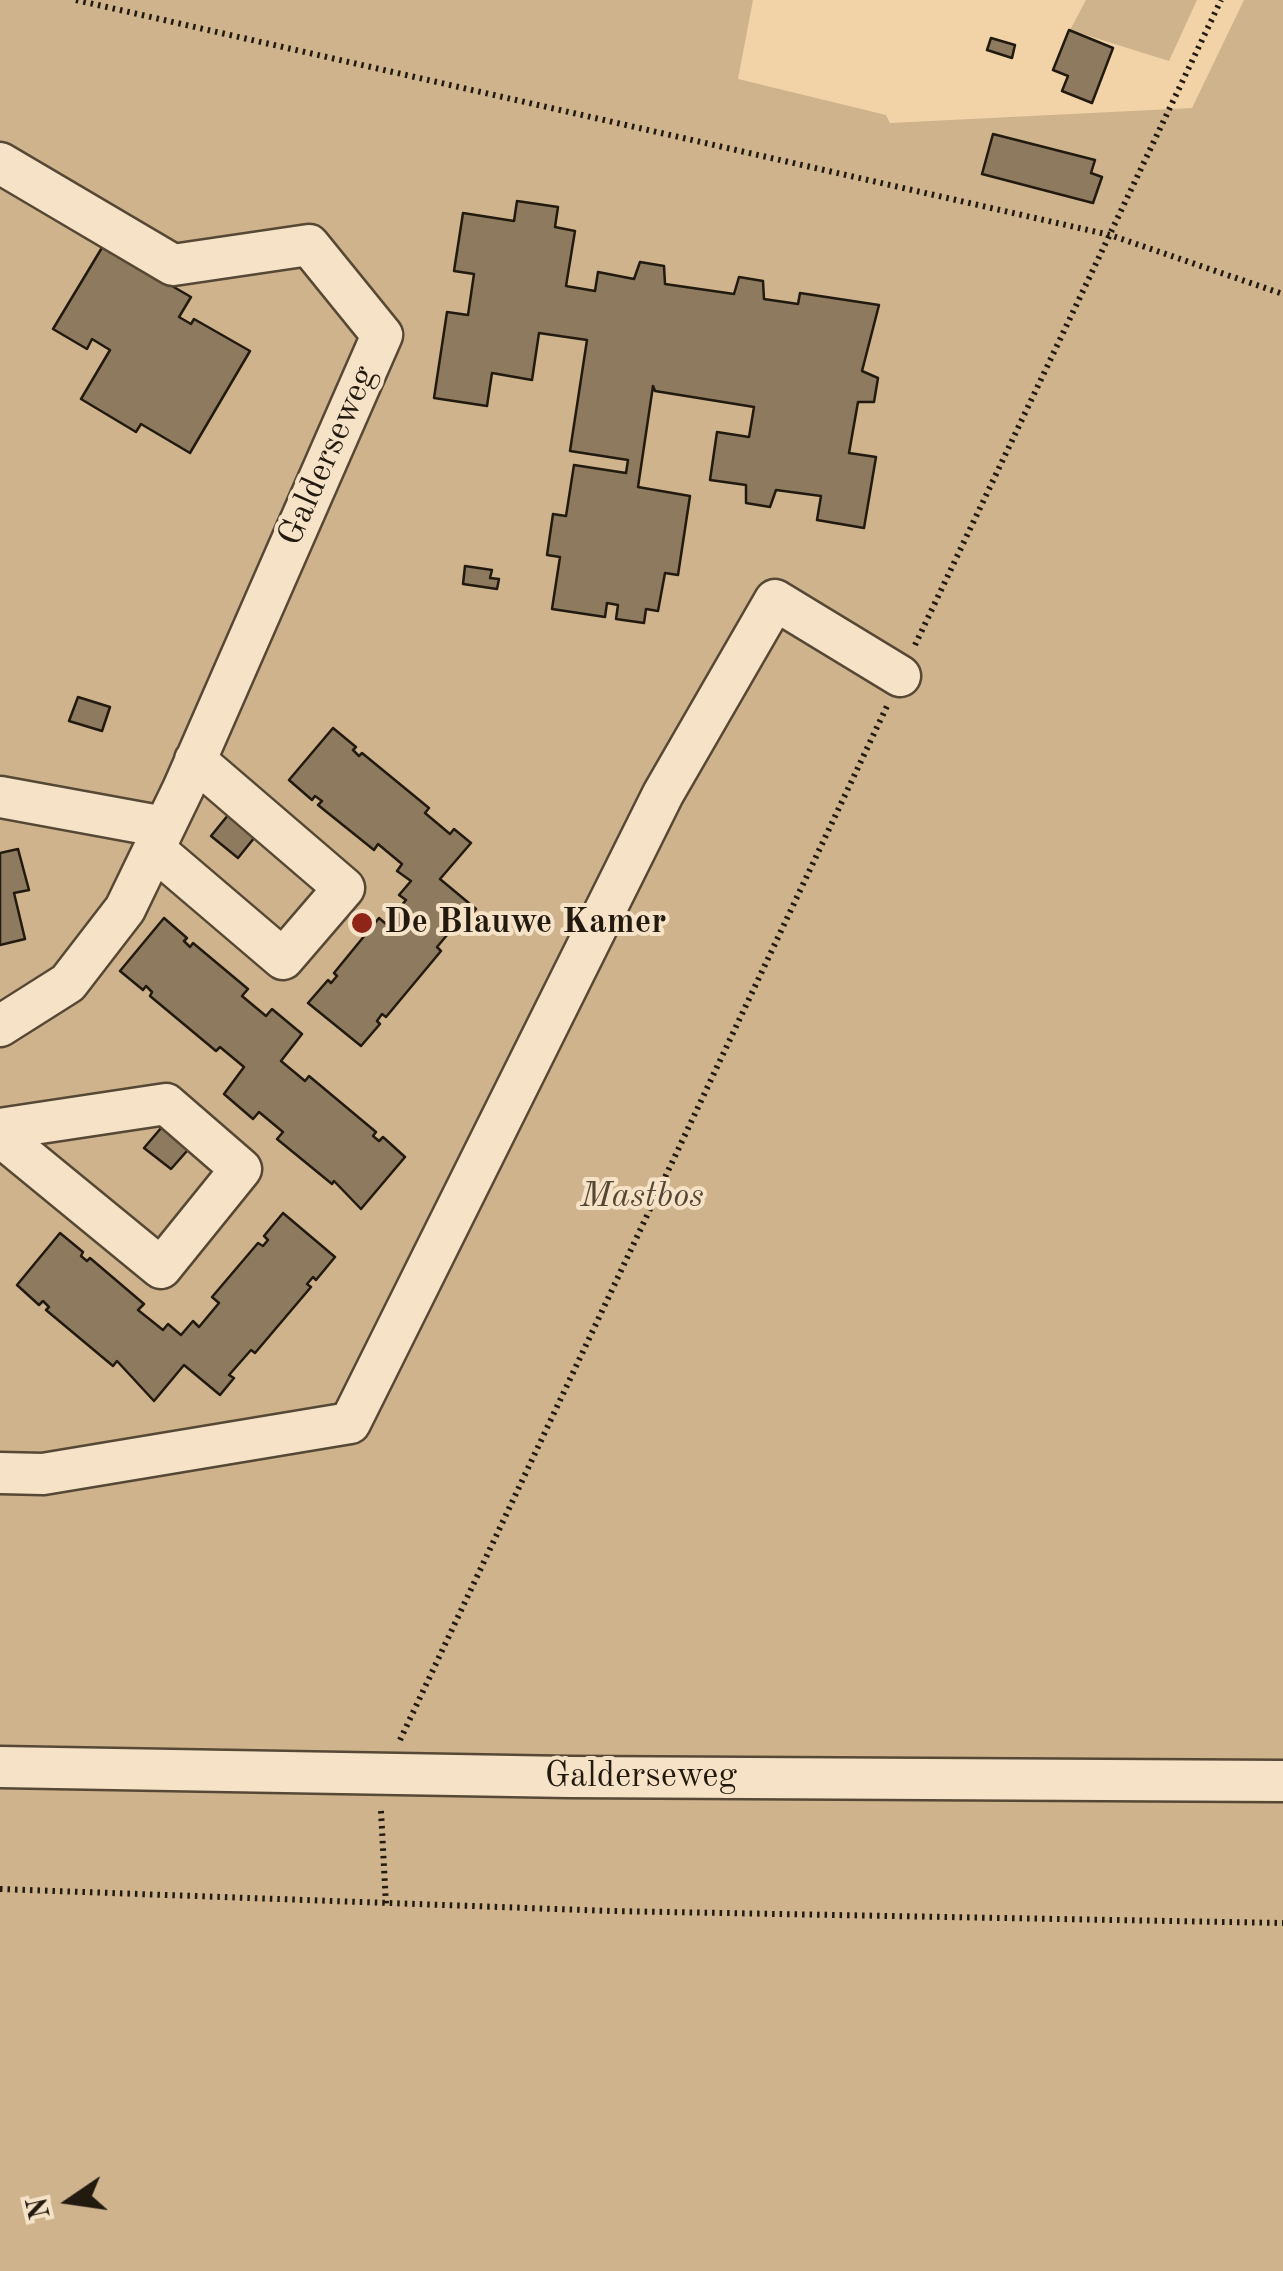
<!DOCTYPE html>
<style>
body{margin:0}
#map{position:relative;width:1283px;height:2271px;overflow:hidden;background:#f1d3a7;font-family:"Old Standard TT",serif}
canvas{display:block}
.north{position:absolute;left:20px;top:2151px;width:100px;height:100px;-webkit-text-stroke:8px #f6e2c6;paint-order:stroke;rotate:257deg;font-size:28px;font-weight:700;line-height:40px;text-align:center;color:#22190f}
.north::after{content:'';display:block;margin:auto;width:35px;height:45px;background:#22190f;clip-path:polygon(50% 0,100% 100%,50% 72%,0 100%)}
</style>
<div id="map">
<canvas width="1283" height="2271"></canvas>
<div class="north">N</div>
</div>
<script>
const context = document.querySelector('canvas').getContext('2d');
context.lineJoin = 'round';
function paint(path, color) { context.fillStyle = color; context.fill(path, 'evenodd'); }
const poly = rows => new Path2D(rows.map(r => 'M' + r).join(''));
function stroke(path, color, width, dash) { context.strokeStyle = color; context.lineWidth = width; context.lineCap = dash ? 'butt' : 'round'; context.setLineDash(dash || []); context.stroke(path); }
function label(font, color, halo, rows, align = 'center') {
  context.font = font + ' "Old Standard TT",serif'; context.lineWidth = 8; context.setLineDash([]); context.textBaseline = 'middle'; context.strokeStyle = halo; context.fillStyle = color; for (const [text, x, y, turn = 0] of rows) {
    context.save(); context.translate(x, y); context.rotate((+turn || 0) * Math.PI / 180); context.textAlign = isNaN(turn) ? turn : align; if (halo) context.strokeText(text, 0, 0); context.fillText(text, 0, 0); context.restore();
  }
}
paint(poly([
 [0,0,753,0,738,79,886,115,890,123,1192,108,1244,0,1283,0,1283,2271,0,2271],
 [1086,0,1197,0,1169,61,1070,30]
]), '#ceb38d');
const building = poly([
 [1069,30,1113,48,1092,103,1062,91,1068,76,1053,70,1069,30],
 [991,38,1015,45,1012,58,987,50,991,38],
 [993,134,1095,160,1091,173,1102,177,1093,203,982,174,993,134],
 [517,201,558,207,555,227,575,231,566,286,595,291,598,272,634,279,640,262,664,266,665,284,734,294,739,277,763,281,764,299,798,304,800,293,879,305,862,371,878,378,874,402,858,402,849,453,876,457,864,528,817,520,821,496,776,490,770,507,746,503,746,485,710,480,717,432,749,437,754,407,655,391,653,386,638,487,690,496,678,575,665,573,658,611,646,609,644,623,616,619,618,605,607,603,605,617,552,609,560,557,547,555,553,514,566,516,574,465,626,473,628,460,570,451,587,340,539,333,532,380,492,373,487,406,434,398,447,312,468,315,474,274,454,271,463,213,514,221,517,201],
 [103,246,191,297,179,317,191,324,194,319,250,351,190,453,141,424,136,432,81,399,110,350,92,339,87,349,53,329,103,246],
 [465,566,492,570,490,578,499,579,497,589,463,584,465,566],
 [78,697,110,707,102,731,69,721,78,697],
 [333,728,356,747,353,750,359,756,362,753,429,808,425,813,450,834,454,829,471,843,440,879,476,909,463,925,458,922,437,947,441,951,386,1017,382,1014,377,1021,380,1024,361,1046,308,1003,328,980,331,983,337,976,334,973,379,918,386,924,406,900,399,895,411,881,397,871,402,864,378,844,374,850,318,805,322,801,315,796,312,800,289,780,333,728],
 [233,809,259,832,238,858,211,836,233,809],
 [18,849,29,890,14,893,25,939,0,945,0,853,18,849],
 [164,918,187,938,184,941,190,947,193,943,248,989,242,996,266,1016,272,1009,302,1034,281,1061,305,1081,309,1076,376,1132,373,1136,379,1141,383,1137,405,1157,361,1209,334,1181,332,1184,277,1139,283,1132,259,1112,253,1119,224,1094,244,1067,220,1047,216,1051,150,996,152,992,146,986,143,990,120,971,164,918],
 [167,1121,194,1143,171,1169,144,1148,167,1121],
 [283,1213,335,1257,316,1280,313,1277,307,1284,311,1287,255,1353,251,1350,229,1375,234,1378,220,1395,184,1365,154,1401,117,1361,113,1366,46,1310,49,1307,43,1301,39,1305,17,1285,60,1233,83,1252,81,1256,87,1261,90,1258,144,1304,138,1310,163,1330,168,1324,181,1335,193,1321,199,1327,219,1303,212,1297,258,1243,263,1246,268,1240,264,1236,283,1213]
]);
paint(building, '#8e7a5e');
stroke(building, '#22190f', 2.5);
const minor = poly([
 [0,163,173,265,309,245,382,335,183,789,125,909,68,983,0,1026],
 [0,797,164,827],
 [154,849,283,959,344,888,195,760],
 [0,1129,166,1104,241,1169,161,1268,0,1136],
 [0,1473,43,1474,350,1423,663,794,775,600,900,676],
 [0,1767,569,1777,1283,1781]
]);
stroke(minor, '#564835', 45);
stroke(poly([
 [76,0,1110,235,1283,294],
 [915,645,1221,0],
 [400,1740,887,706],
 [381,1811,386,1905],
 [0,1889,611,1911,1283,1923]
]), '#22190f', 6, [2.5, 5]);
stroke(minor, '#f6e2c6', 40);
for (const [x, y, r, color] of [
 [362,923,12,"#8f2418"]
]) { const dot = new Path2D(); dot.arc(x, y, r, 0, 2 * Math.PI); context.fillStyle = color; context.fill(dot); stroke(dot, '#f6e2c6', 4); }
label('35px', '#22190f', '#f6e2c6', [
 ["Galderseweg",328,456,-66],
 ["Galderseweg",641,1777]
]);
label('bold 35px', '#22190f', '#f6e2c6', [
 ["De Blauwe Kamer",384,923]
], 'left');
label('italic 35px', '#564735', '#f6e2c6', [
 ["Mastbos",642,1197]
]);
</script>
